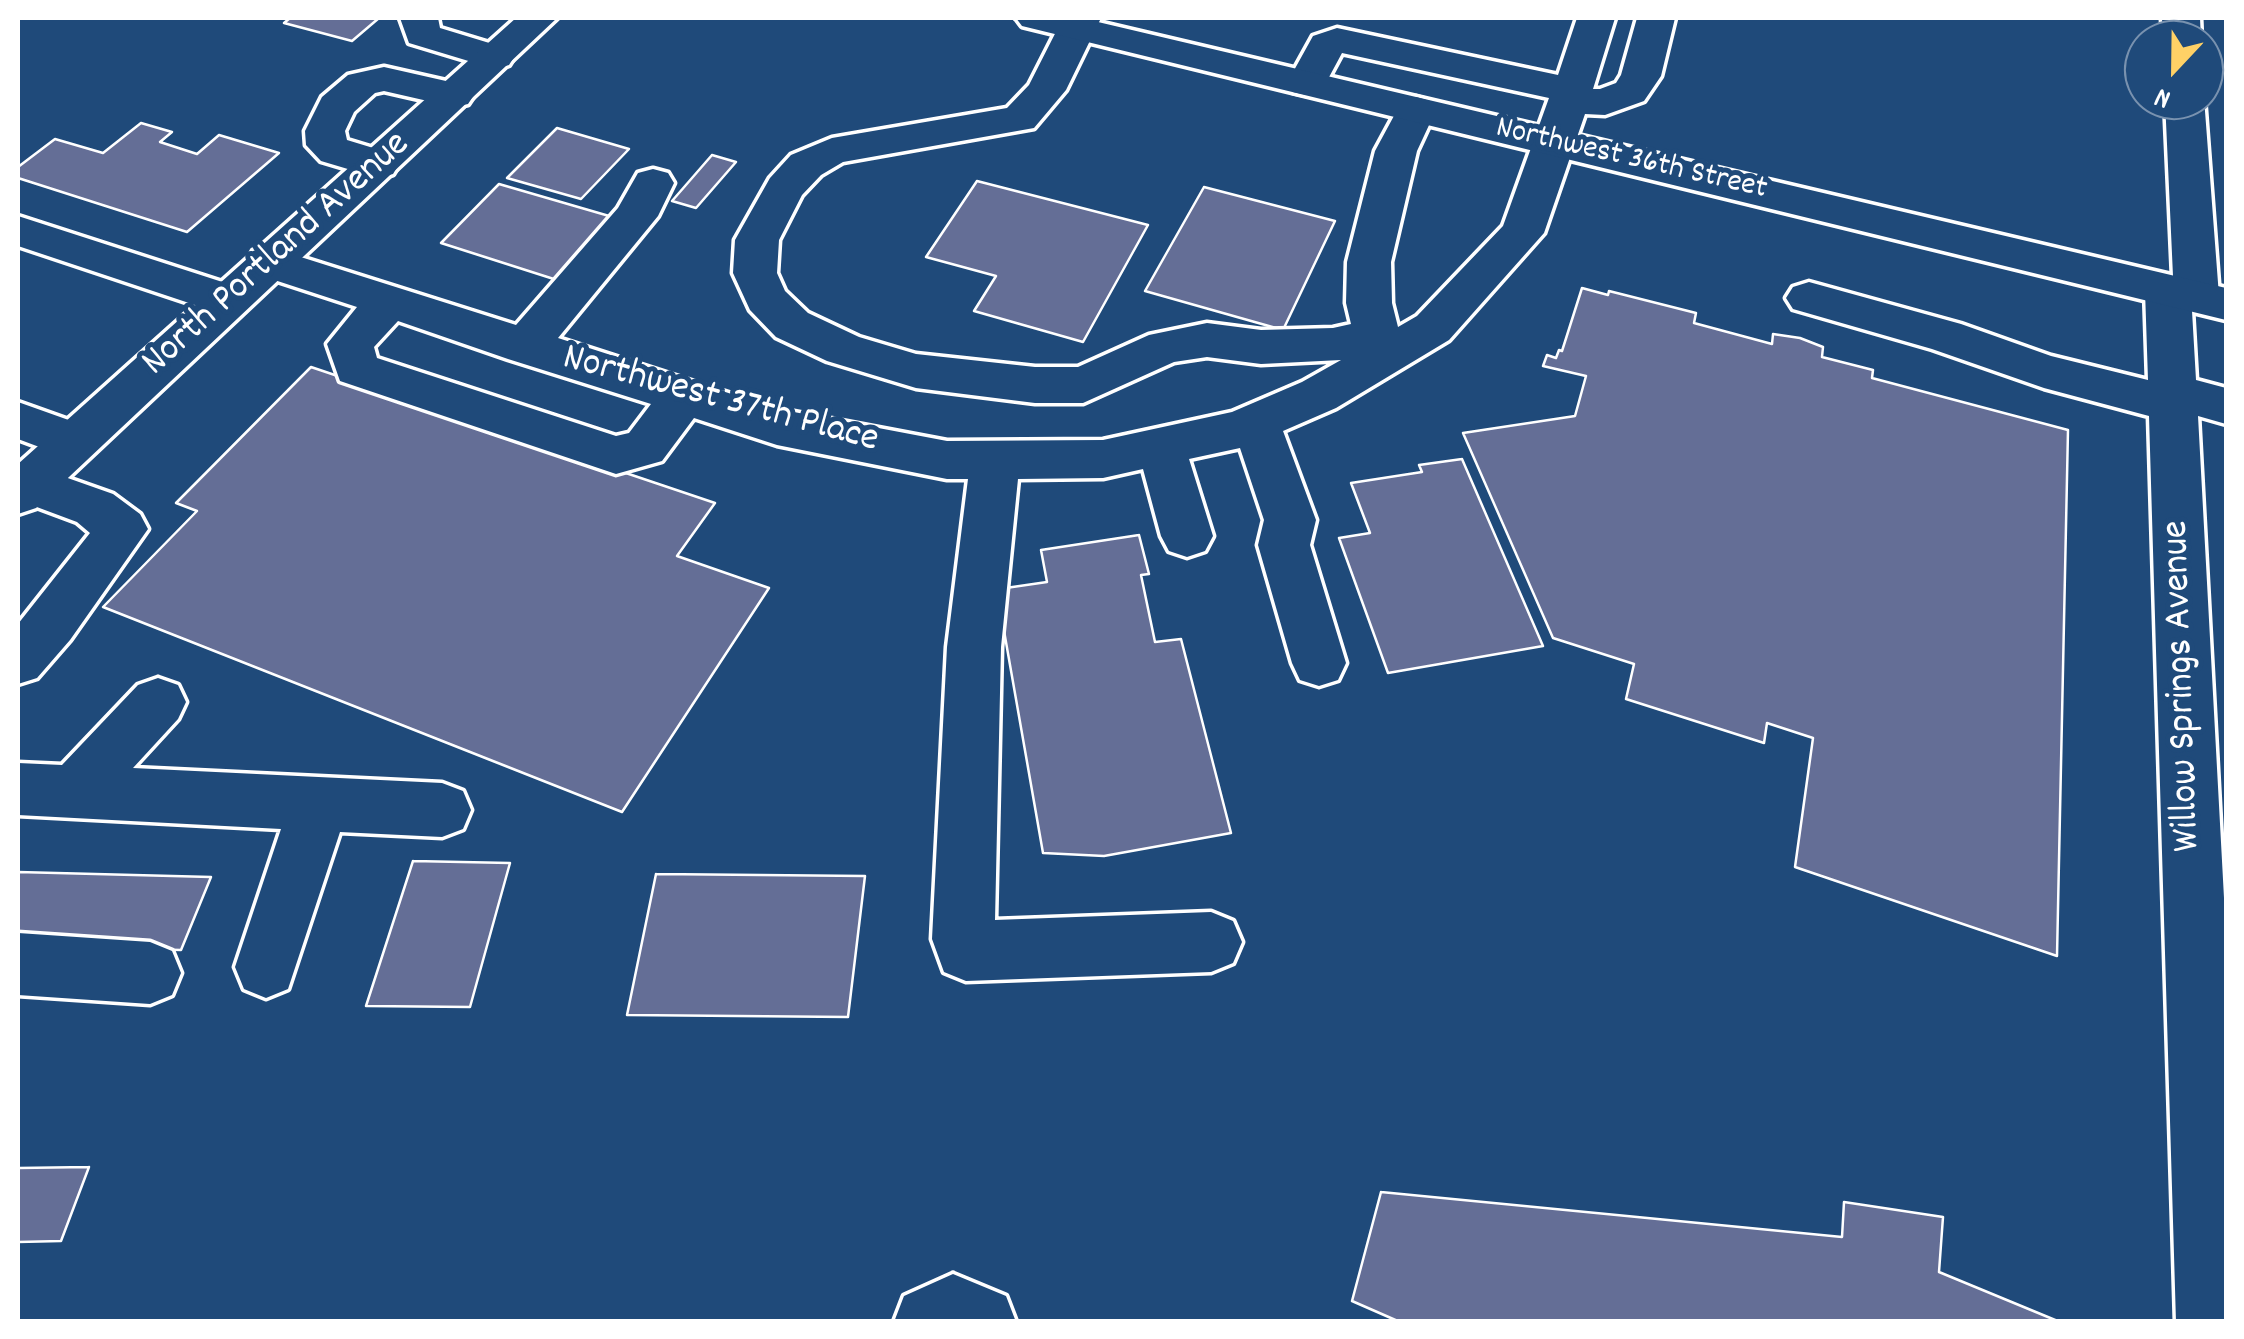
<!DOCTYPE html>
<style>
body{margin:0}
#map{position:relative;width:2244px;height:1339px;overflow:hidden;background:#1f4a7a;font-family:Dekko,sans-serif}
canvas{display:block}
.frame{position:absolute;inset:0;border:20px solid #fff;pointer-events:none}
.north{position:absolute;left:2124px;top:20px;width:100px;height:100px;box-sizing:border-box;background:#1f4a7a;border:2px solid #7992af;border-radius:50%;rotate:202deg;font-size:28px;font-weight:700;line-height:40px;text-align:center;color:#fff}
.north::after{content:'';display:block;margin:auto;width:35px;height:45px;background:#ffd166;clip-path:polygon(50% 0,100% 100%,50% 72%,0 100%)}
</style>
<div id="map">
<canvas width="2244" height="1339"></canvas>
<div class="frame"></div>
<div class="north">N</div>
</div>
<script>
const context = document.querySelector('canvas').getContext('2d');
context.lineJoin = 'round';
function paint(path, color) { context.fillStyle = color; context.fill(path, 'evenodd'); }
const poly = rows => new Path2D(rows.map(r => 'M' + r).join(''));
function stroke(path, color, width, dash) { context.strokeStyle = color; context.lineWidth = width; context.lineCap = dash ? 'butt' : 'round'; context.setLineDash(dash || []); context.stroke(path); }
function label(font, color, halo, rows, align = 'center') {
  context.font = font + ' Dekko,sans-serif'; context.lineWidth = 10; context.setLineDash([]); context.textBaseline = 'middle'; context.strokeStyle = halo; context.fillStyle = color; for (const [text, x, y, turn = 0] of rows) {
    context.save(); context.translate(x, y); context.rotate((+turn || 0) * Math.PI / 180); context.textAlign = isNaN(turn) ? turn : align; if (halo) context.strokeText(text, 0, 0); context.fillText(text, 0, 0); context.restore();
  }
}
const building = poly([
 [290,18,379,18,352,41,284,23,290,18],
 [141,123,172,132,160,142,197,154,219,135,279,153,187,232,18,178,18,167,55,139,103,153,141,123],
 [557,128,629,149,581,199,507,178,557,128],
 [712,155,736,162,696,208,672,201,712,155],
 [977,181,1148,225,1083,342,974,311,996,276,926,257,977,181],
 [499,184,616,218,560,281,441,243,499,184],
 [1204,187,1335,221,1283,330,1145,291,1204,187],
 [1582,288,1608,295,1609,291,1696,313,1694,323,1772,344,1773,334,1800,338,1823,347,1822,357,1873,370,1872,378,2068,430,2057,956,1795,867,1813,738,1767,723,1764,743,1626,699,1634,664,1553,638,1463,433,1575,416,1586,376,1543,366,1547,355,1556,358,1559,350,1562,351,1582,288],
 [311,367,715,503,677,556,769,588,622,812,103,607,197,511,176,503,311,367],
 [1462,459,1543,646,1388,673,1339,538,1370,533,1351,483,1422,472,1419,465,1462,459],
 [1139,535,1149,574,1141,575,1155,642,1181,639,1231,833,1104,856,1043,853,1000,608,992,590,1047,582,1041,550,1139,535],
 [413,861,510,863,470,1007,366,1006,413,861],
 [18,872,211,877,181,950,18,946,18,872],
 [656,874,865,876,848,1017,627,1015,656,874],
 [89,1167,61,1241,18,1242,18,1168,89,1167],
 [1381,1192,1842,1237,1844,1202,1943,1217,1939,1272,2060,1322,1400,1322,1352,1301,1381,1192]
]);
paint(building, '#646e96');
stroke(building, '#fff', 2.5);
const minor = poly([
 [400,18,438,18,440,28,509,49,514,57,509,65,495,69,409,43,400,18],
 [1063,18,1101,18,1066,90,1034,128,843,162,821,175,802,195,779,240,777,273,785,291,808,313,859,337,916,354,1035,367,1078,367,1149,335,1207,323,1261,330,1333,328,1351,324,1346,303,1347,262,1375,151,1402,101,1416,97,1430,101,1436,110,1417,151,1391,262,1392,303,1398,327,1417,316,1503,226,1549,98,1342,53,1321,92,1307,95,1293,92,1287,83,1313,36,1337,28,1558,75,1577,18,1615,18,1593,89,1600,89,1616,83,1621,75,1637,18,1675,18,1661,76,1644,101,1605,115,1585,114,1544,233,1449,340,1336,408,1283,431,1316,520,1310,545,1346,663,1338,680,1319,686,1300,680,1292,663,1258,545,1264,520,1240,448,1189,459,1213,536,1205,551,1187,557,1169,551,1161,536,1143,469,1103,478,1018,479,1001,647,995,920,1211,912,1233,921,1242,942,1233,963,1211,972,966,981,944,972,932,939,947,647,968,479,947,479,777,445,694,418,662,461,616,474,340,381,327,344,357,307,253,273,247,262,253,251,269,247,516,325,618,208,638,173,653,169,668,173,674,183,658,216,558,338,778,409,947,441,1103,440,1232,412,1302,382,1341,360,1261,364,1207,357,1174,362,1083,403,1035,403,916,388,827,361,776,337,750,310,733,273,735,240,770,178,791,155,832,138,1007,108,1029,85,1063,18],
 [398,321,508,359,651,404,629,433,616,436,377,358,374,347,398,321],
 [2162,18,2200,18,2201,40,2163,40,2162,18],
 [384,67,468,86,474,95,468,104,454,107,384,91,375,93,354,112,345,131,347,140,393,154,399,164,393,174,378,178,321,161,306,145,305,131,322,97,348,75,384,67],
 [2204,98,2219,296,2212,307,2192,311,2196,380,2226,388,2226,424,2198,416,2226,935,2226,1322,2176,1322,2149,416,2044,388,1932,349,1793,309,1786,298,1793,287,1809,282,1961,324,2051,356,2148,380,2145,290,2152,279,2173,276,2165,100,2204,98],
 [18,216,244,289,251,300,244,311,228,316,18,246,18,216],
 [18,402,91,428,98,441,91,454,74,460,18,439,18,402],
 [28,464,113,494,140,514,148,529,70,640,37,678,18,684,18,624,90,533,77,522,18,500,18,468,28,464],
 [158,678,178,685,186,702,178,719,133,768,442,783,463,791,471,810,463,829,442,837,340,832,288,989,266,998,244,989,235,967,281,829,18,815,18,763,62,765,138,685,158,678],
 [18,933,150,942,172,951,181,973,172,995,150,1004,18,995,18,933],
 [953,1274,1006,1296,1016,1322,894,1322,904,1296,953,1274]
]);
const major = poly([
 [516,18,557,18,36,508,18,514,18,464,516,18],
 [1016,18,1081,18,2226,288,2226,320,1022,26,1016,18]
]);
stroke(minor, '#fff', 7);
stroke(major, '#fff', 7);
paint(minor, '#1f4a7a');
paint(major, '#1f4a7a');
label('32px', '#fff', '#1f4a7a', [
 ["Northwest 36th Street",1631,161,13]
]);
label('40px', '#fff', '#1f4a7a', [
 ["North Portland Avenue",278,256,-42],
 ["Northwest 37th Place",720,402,15],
 ["Willow Springs Avenue",2185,686,-92]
]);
</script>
